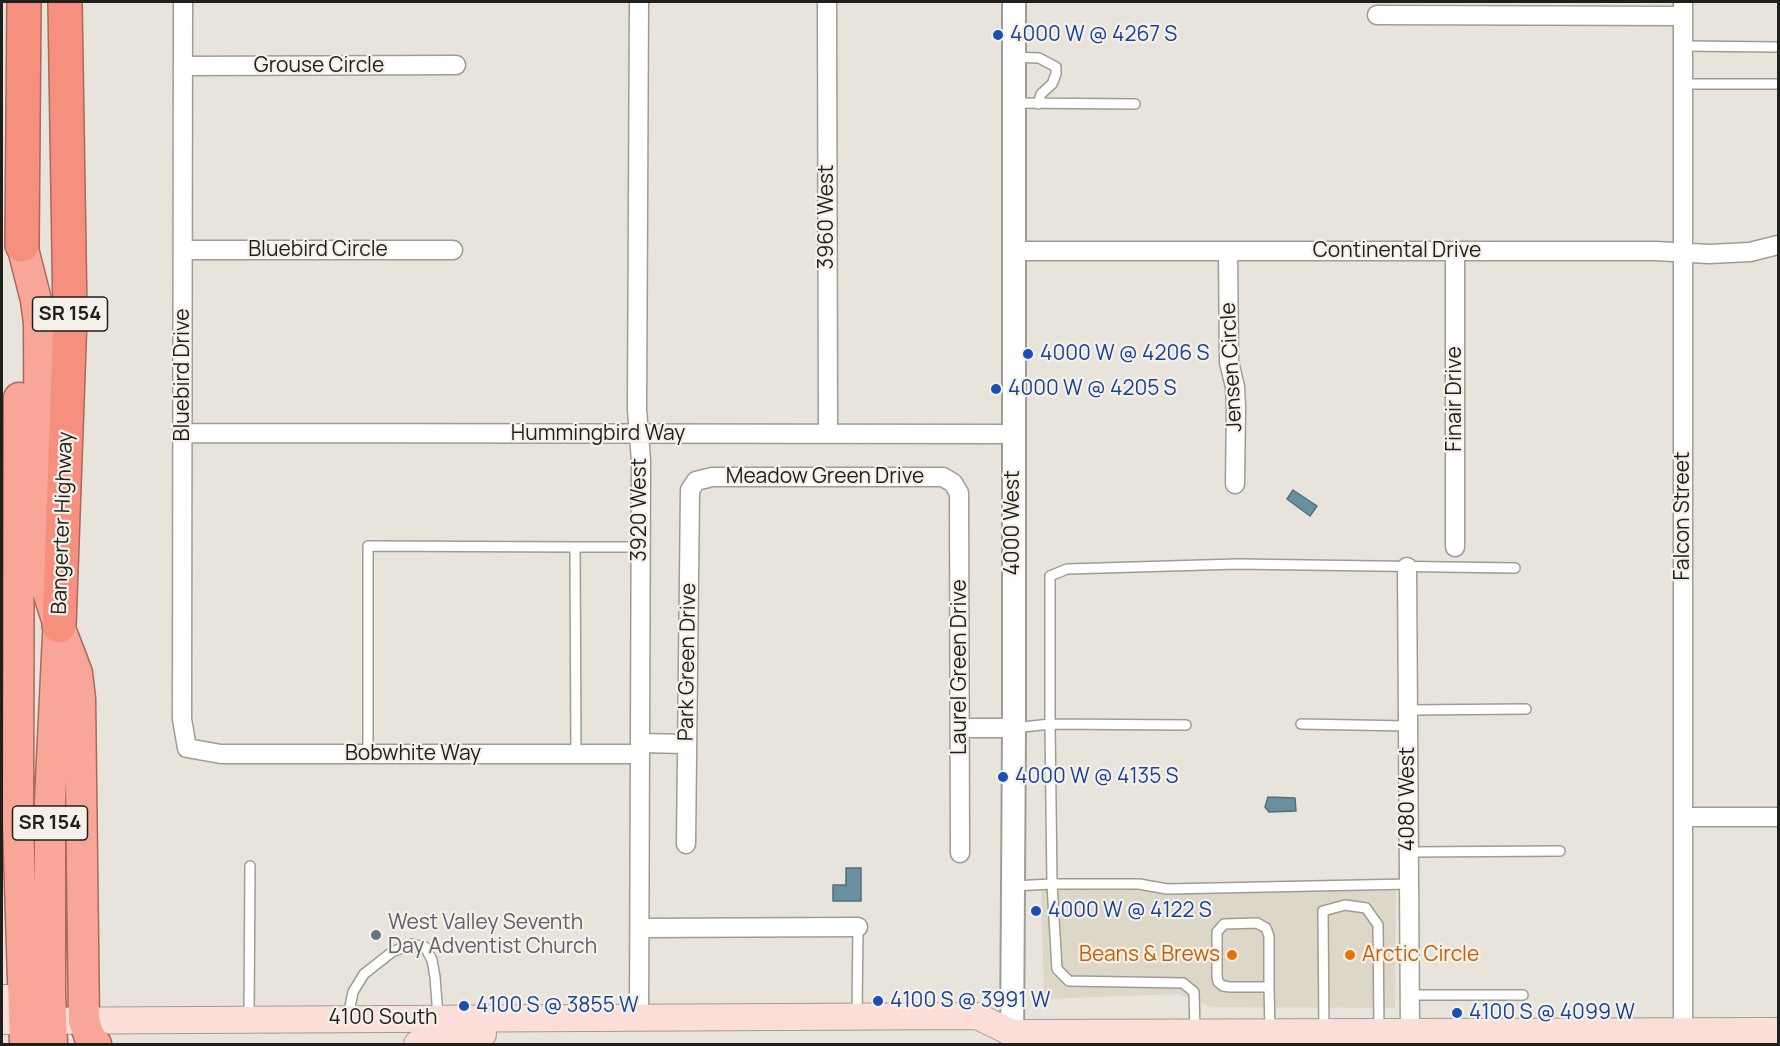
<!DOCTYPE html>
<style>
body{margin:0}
#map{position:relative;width:1780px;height:1046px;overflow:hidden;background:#e8e4db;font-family:Manrope,sans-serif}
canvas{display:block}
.frame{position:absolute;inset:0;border:3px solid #201f1b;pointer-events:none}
</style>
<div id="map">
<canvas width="1780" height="1046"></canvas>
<div class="frame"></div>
</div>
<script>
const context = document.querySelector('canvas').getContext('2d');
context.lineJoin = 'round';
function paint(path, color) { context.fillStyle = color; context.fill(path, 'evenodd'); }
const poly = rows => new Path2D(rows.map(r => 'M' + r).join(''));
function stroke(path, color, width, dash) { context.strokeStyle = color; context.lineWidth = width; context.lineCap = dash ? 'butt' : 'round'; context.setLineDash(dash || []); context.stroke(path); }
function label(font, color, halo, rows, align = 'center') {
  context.font = font + ' Manrope,sans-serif'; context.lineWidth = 4.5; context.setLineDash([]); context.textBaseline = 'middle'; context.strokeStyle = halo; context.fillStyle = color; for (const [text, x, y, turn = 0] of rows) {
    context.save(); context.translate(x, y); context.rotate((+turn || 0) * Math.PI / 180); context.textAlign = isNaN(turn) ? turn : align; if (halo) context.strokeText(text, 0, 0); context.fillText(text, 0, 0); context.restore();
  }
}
paint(poly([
 [1041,890,1396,891,1395,1008,1211,1007,1178,994,1044,999]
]), '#ddd7c7');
const water = poly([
 [1293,490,1317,506,1310,516,1287,499,1293,490],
 [1268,797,1295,798,1296,811,1269,812,1265,807,1268,797],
 [846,868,861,868,861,901,833,901,833,885,846,885,846,868]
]);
paint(water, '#6990a1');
stroke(water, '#536e79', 1.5);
const service = poly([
 [1683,46,1778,47],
 [1014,57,1039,58,1056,67,1056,74,1052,84,1041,94,1038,104],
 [1683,84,1778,84],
 [1014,103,1135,104],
 [575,547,641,547],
 [1408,710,1526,709],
 [1301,724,1408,726],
 [1186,725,1050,724,1050,576,1067,569,1237,564,1515,568],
 [1014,728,1050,724,1052,884,1057,969,1069,981,1183,983,1194,992,1195,1031],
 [368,754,368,546,575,547,576,754],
 [1409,852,1560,851],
 [1013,886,1052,884,1139,884,1167,889,1409,884],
 [1269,987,1230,987,1223,986,1218,982,1217,976,1217,932,1224,924,1257,923,1266,928,1269,936,1269,987,1270,1030],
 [1409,995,1523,995],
 [857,1014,858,927],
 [348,1016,353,992,364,974,392,952,412,944,425,947,432,960,435,977,438,1016],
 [249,1017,250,866],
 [1324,1031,1323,911,1345,905,1366,908,1378,925,1379,1030]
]);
const minor = poly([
 [183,2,182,719,187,748,221,754,640,754],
 [639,2,637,409,641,461,639,1018],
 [827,2,828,433],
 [1683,2,1683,1031],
 [1377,15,1683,16],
 [183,66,456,65],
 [183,250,453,250],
 [1013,251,1656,251,1709,254,1750,252,1778,245],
 [1228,251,1229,362,1235,387,1236,407,1235,484],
 [1455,251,1455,547],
 [184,433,1013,434],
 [1407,567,1410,1032],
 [961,728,1014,728],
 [640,743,686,744],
 [1683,817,1778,817],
 [686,844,690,490,696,481,712,477,943,477,953,483,959,493,960,853],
 [640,928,858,927]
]);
const tertiary = poly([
 [1012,1044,1014,728,1014,2]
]);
const secondary = poly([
 [2,998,23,998,43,995],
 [2,1021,977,1016,1012,1033,1778,1031],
 [417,1044,425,1041,457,1035,483,1034]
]);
const trunk = poly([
 [22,245,36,300,39,323,40,550,43,576,59,626,77,673,80,699,84,1021,90,1038,96,1044],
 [19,398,18,821,25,1044],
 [52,1044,50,991,50,801,58,635]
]);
const motorway = poly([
 [22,245,24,2],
 [59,626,70,317,65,2]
]);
stroke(service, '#9f9c94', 12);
stroke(minor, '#9f9c94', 21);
stroke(tertiary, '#9f9c94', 26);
stroke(secondary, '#9f9c94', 28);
stroke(trunk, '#ab685b', 33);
stroke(motorway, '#ab685b', 36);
stroke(service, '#fff', 9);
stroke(minor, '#fff', 18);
stroke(tertiary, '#fff', 22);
stroke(secondary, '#fcded8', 26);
stroke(trunk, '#f8a698', 30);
stroke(motorway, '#f6907e', 33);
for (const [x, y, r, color] of [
 [998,35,6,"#1a4fb4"],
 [1028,354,6,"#1a4fb4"],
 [996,389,6,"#1a4fb4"],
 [1003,777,6,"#1a4fb4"],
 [1036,911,6,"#1a4fb4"],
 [376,935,6,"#6b7280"],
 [1232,955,6,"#e8710a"],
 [1350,955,6,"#e8710a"],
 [878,1001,6,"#1a4fb4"],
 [464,1006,6,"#1a4fb4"],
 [1457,1013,6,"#1a4fb4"]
]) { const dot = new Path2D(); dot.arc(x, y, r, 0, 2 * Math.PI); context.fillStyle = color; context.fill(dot); stroke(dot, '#f5f1e9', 2); }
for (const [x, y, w] of [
 [70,314,75],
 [50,823,75]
]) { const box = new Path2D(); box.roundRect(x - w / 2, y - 17, w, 34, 4.5); context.fillStyle = '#f5f1e9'; context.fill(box); stroke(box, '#201f1b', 1.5); }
label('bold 20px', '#201f1b', null, [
 ["SR 154",70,314],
 ["SR 154",50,823]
]);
label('21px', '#164399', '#f5f1e9', [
 ["4000 W @ 4267 S",1010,35],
 ["4000 W @ 4206 S",1040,354],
 ["4000 W @ 4205 S",1008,389],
 ["4000 W @ 4135 S",1015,777],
 ["4000 W @ 4122 S",1048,911],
 ["4100 S @ 3991 W",890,1001],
 ["4100 S @ 3855 W",476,1006],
 ["4100 S @ 4099 W",1469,1013]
], 'left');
label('21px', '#201f1b', '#f5f1e9', [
 ["Grouse Circle",319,66],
 ["3960 West",827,217,-90],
 ["Bluebird Circle",318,250],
 ["Continental Drive",1397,251],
 ["Jensen Circle",1232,367,-93],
 ["Bluebird Drive",183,375,-90],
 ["Finair Drive",1455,399,-90],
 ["Hummingbird Way",598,434],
 ["Meadow Green Drive",825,477],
 ["3920 West",640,510,-90],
 ["Falcon Street",1683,516,-90],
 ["Bangerter Highway",63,523,-88],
 ["4000 West",1013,523,-90],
 ["Park Green Drive",688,662,-89],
 ["Laurel Green Drive",960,667,-90],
 ["Bobwhite Way",413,754],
 ["4080 West",1408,799,-90],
 ["4100 South",383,1018]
]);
label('21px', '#5b616d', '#f5f1e9', [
 ["West Valley Seventh",388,923],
 ["Day Adventist Church",388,947]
], 'left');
label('21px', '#c56008', '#f5f1e9', [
 ["Beans & Brews",1220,955],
 ["Arctic Circle",1362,955,"left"]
], 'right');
</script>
